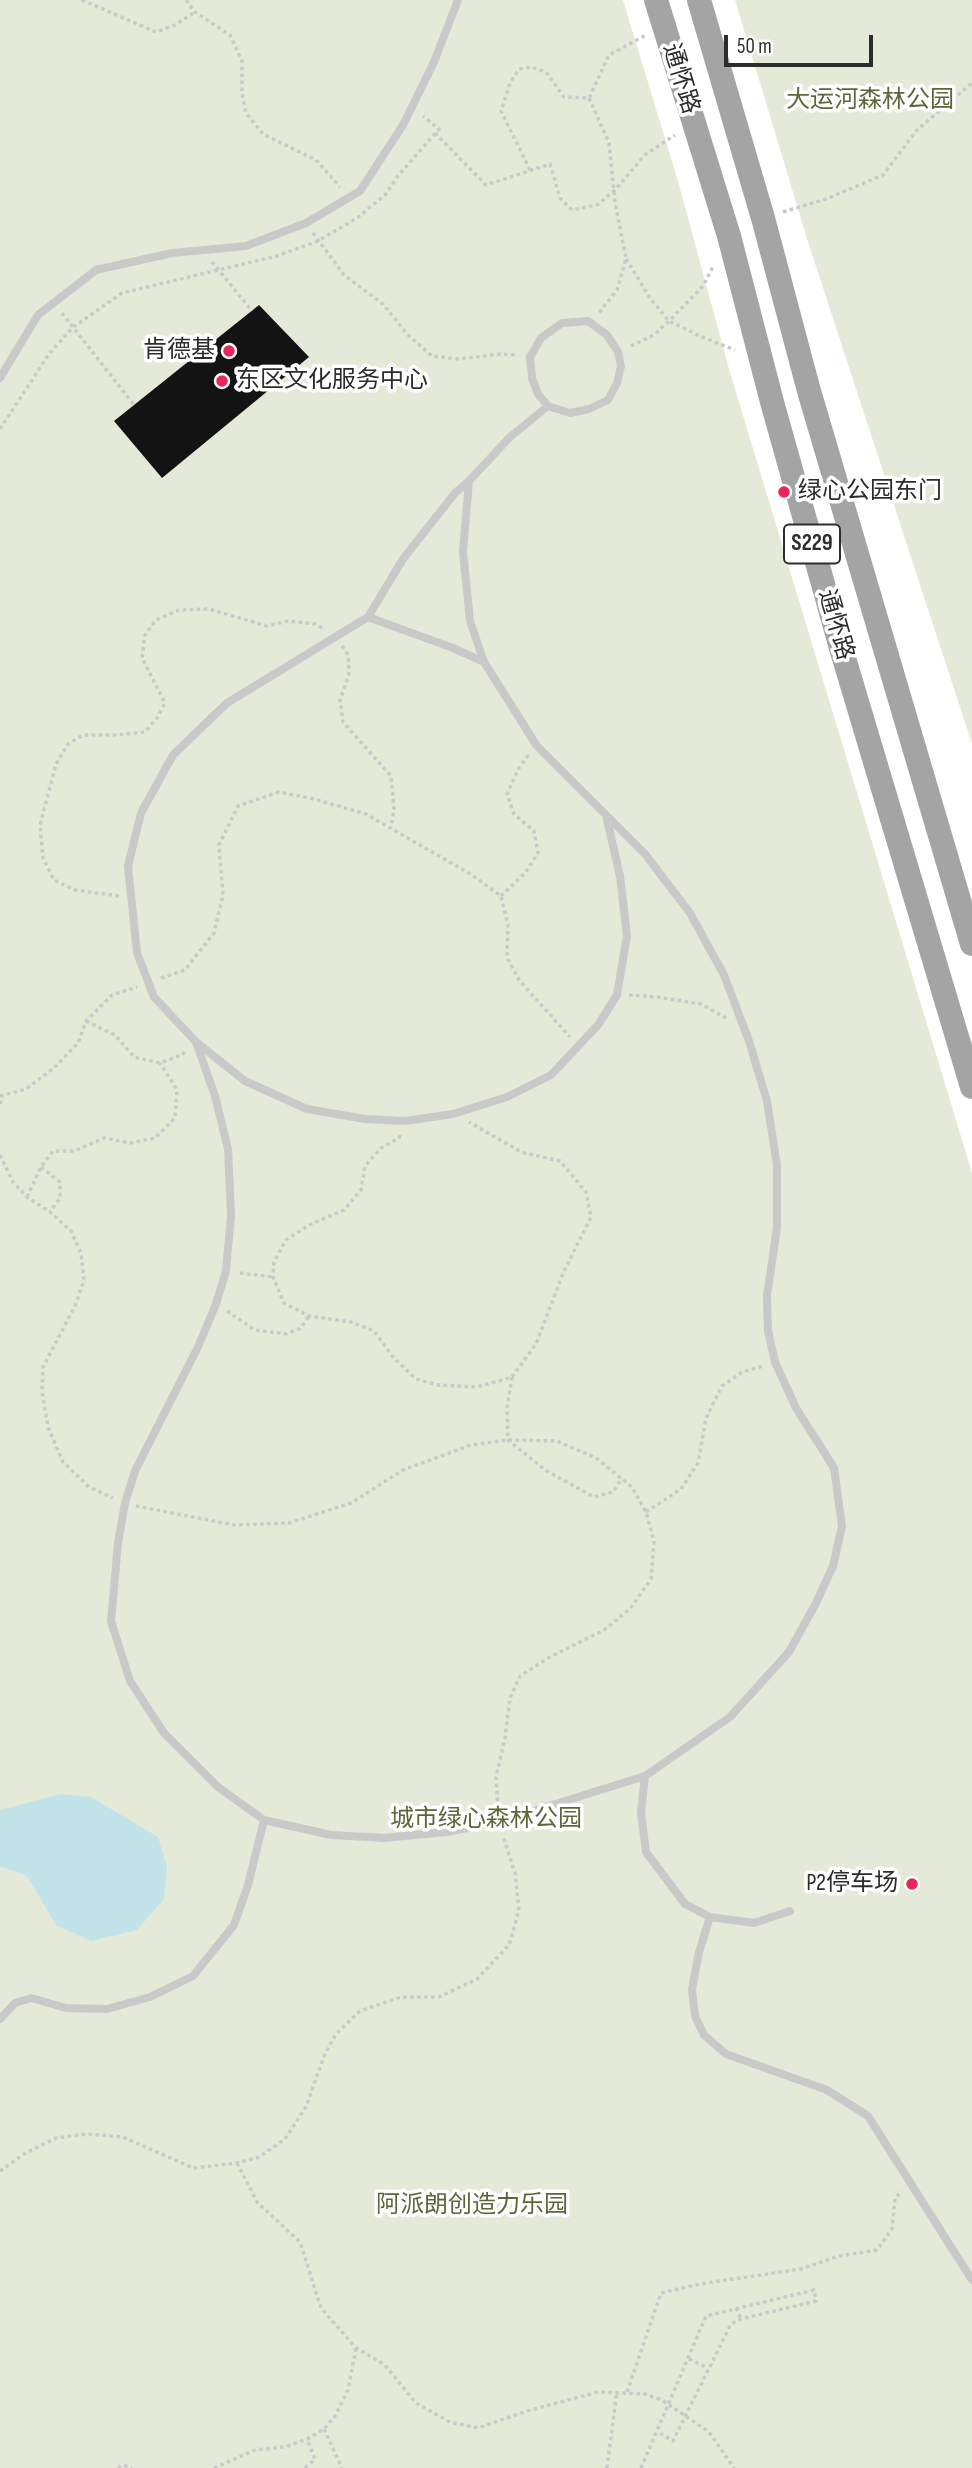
<!DOCTYPE html>
<meta charset="utf-8">
<style>
body{margin:0}
#map{position:relative;width:972px;height:2468px;overflow:hidden;background:#fff;font-family:"Sofia Sans Condensed",sans-serif}
canvas{display:block}
.scale{position:absolute;left:724px;top:35px;width:149px;height:32px;box-sizing:border-box;border:4px solid #2c2c2c;border-top:0;padding-left:9px;font-size:21px;line-height:24px;white-space:nowrap;color:#2c2c2c;-webkit-text-stroke:5px #fff;paint-order:stroke}
</style>
<div id="map">
<canvas width="972" height="2468"></canvas>
<div class="scale">50 m</div>
</div>
<script>
const context = document.querySelector('canvas').getContext('2d');
context.lineJoin = 'round';
function paint(path, color) { context.fillStyle = color; context.fill(path, 'evenodd'); }
const poly = rows => new Path2D(rows.map(r => 'M' + r).join(''));
function stroke(path, color, width, dash) { context.strokeStyle = color; context.lineWidth = width; context.lineCap = dash ? 'butt' : 'round'; context.setLineDash(dash || []); context.stroke(path); }
function label(font, color, halo, rows, align = 'center') {
  context.font = font + ' "Sofia Sans Condensed","Noto Sans SC",sans-serif'; context.lineWidth = 7; context.setLineDash([]); context.textBaseline = 'middle'; context.strokeStyle = halo; context.fillStyle = color; for (const [text, x, y, turn = 0] of rows) {
    context.save(); context.translate(x, y); context.rotate((+turn || 0) * Math.PI / 180); context.textAlign = isNaN(turn) ? turn : align; if (halo) context.strokeText(text, 0, 0); context.fillText(text, 0, 0); context.restore();
  }
}
paint(poly([
 [0,0,623,0,678,181,729,369,972,1173,972,2468,0,2468],
 [735,0,972,0,972,744,808,242]
]), '#e5ead8');
paint(poly([
 [61,1794,91,1797,158,1837,167,1866,164,1899,137,1930,91,1941,56,1925,27,1876,0,1866,0,1810]
]), '#c3e3eb');
paint(poly([
 [259,305,309,357,162,478,114,421]
]), '#131313');
stroke(poly([
 [82,0,156,32,175,25,195,12],
 [186,0,195,12,230,35,242,61,242,93,246,113,263,134,316,160,340,187],
 [589,98,609,143,615,202,626,259,617,290,598,314],
 [435,133,486,185,550,164,560,198,572,210,597,205,614,191,646,154,675,135],
 [530,170,501,111,510,83,519,69,531,67,546,72,564,97,589,98,609,55,646,35],
 [783,212,826,199,883,175,917,130,972,83],
 [313,233,344,275,383,304,407,334,432,356,458,359,501,354,518,355],
 [626,259,650,298,669,321,702,337,735,350],
 [212,262,252,311],
 [62,313,134,405],
 [631,346,654,335,669,321,703,286,714,265],
 [0,429,49,354,72,328,122,293,277,256,318,241,357,218,385,195,398,176,439,129,423,116],
 [342,646,348,655,349,674,340,700,343,722,391,776,394,809,391,828],
 [119,896,75,890,54,880,43,858,40,825,56,764,68,744,83,735,115,735,145,732,157,718,165,703,142,658,145,635,156,620,179,610,209,609,267,626,288,621,315,624,324,629],
 [501,896,526,872,538,853,534,831,514,814,507,794,519,768,529,754],
 [161,978,185,970,214,933,223,895,219,845,238,806,279,792,314,799,366,814,472,875,501,896,508,925,507,957,519,980,570,1037],
 [629,995,657,997,701,1004,726,1018],
 [86,1021,115,1035,134,1057,160,1063,182,1055,186,1051],
 [0,1096,26,1089,54,1068,78,1043,86,1021,112,995,137,987],
 [0,1104,2,1096],
 [400,1135,399,1138,381,1148,365,1166,361,1190,344,1210,309,1225,286,1240,274,1262,273,1277,284,1303,309,1316,351,1322,374,1331,393,1357,416,1379,438,1385,477,1387,512,1377,536,1344,564,1271,591,1217,586,1192,560,1161,521,1152,469,1122],
 [0,1155,13,1182,27,1197,50,1212,71,1231,81,1253,84,1280,75,1306,43,1367,42,1392,48,1427,63,1462,89,1487,113,1498],
 [41,1167,60,1182,60,1198,50,1212],
 [27,1197,41,1167,53,1151,74,1151,104,1138,130,1143,155,1138,175,1118,177,1090,160,1063],
 [240,1273,273,1277],
 [227,1311,255,1330,286,1334,301,1328,309,1316],
 [512,1377,507,1407,508,1440,545,1470,594,1497,613,1492,622,1478],
 [136,1506,234,1525,289,1523,351,1503,403,1470,471,1445,508,1440,557,1441,596,1458,632,1487,646,1512,654,1541,651,1579,630,1609,604,1630,550,1657,520,1676,510,1698,505,1738,496,1777,498,1808],
 [646,1512,681,1489,698,1463,706,1418,722,1386,742,1372,763,1366],
 [237,2163,257,2202,300,2242,321,2308,356,2348,384,2364,416,2403,450,2422,478,2428,527,2411,598,2392,645,2394,662,2400,709,2432,734,2468],
 [0,2171,24,2154,56,2138,87,2134,123,2137,193,2168,237,2163,259,2157,285,2139,306,2107,324,2056,336,2034,360,2011,401,1997,439,1997,477,1979,509,1945,519,1910,515,1873,503,1836],
 [736,2308,741,2319],
 [689,2359,708,2368],
 [627,2392,661,2293,700,2284,801,2269,839,2256,877,2250,892,2229,895,2198,902,2191],
 [324,2429,342,2468],
 [118,2468,123,2465,132,2468],
 [214,2468,255,2450,284,2447,307,2439,324,2429,335,2416,348,2390,356,2348],
 [305,2468,315,2459,307,2439],
 [607,2468,617,2391]
]), '#c9c9c9', 3.5, [3.5, 3.5]);
stroke(poly([
 [0,378,38,315,96,270,172,253,246,246,306,223,360,191,403,125,434,62,458,0],
 [469,481,463,551,470,621,484,662,537,746,606,815,620,876,627,936,617,995,598,1025,551,1075,507,1097,453,1114,405,1121,365,1119,307,1109,245,1081,196,1042,154,997,137,953,128,866,141,813,173,755,227,703,368,617,403,559,455,493,469,481,510,437,548,406,570,413,589,409,608,400,617,383,621,366,618,352,607,335,588,321,562,323,541,338,530,357,532,378,538,394,548,406],
 [368,617,453,648,484,662],
 [196,1042,215,1096,228,1149,231,1215,226,1271,216,1304,198,1347,135,1471,125,1503,118,1543,111,1621,130,1681,164,1733,218,1787,264,1820,331,1835,384,1838,446,1832,498,1822,645,1776,730,1717,789,1652,816,1603,833,1566,842,1526,834,1468,796,1408,775,1362,768,1331,767,1296,777,1227,777,1165,767,1101,749,1041,724,975,690,913,645,854,606,815],
 [645,1776,641,1813,646,1852,685,1904,710,1917,754,1923,790,1911],
 [710,1917,699,1952,692,1989,695,2016,704,2035,726,2054,827,2090,868,2116,972,2280],
 [0,2019,15,2003,31,1998,66,2008,107,2009,150,1997,193,1976,234,1925,248,1885,264,1820]
]), '#c9c9c9', 8);
stroke(poly([
 [656,0,729,236,772,402,841,648,972,1087],
 [699,0,763,218,809,391,972,944]
]), '#a4a4a4', 24);
stroke(poly([
 [641,2468,706,2316,814,2290,816,2301,741,2319,731,2324,673,2441,658,2432]
]), '#c9c9c9', 3.5, [3.5, 3.5]);
for (const [x, y, r, color] of [
 [229,351,7,"#eb2559"],
 [222,381,7,"#eb2559"],
 [784,492,7,"#eb2559"],
 [912,1884,7,"#eb2559"]
]) { const dot = new Path2D(); dot.arc(x, y, r, 0, 2 * Math.PI); context.fillStyle = color; context.fill(dot); stroke(dot, '#fff', 2.5); }
for (const [x, y, w] of [
 [812,544,56]
]) { const box = new Path2D(); box.roundRect(x - w / 2, y - 19.5, w, 39, 5); context.fillStyle = '#fff'; context.fill(box); stroke(box, '#2c2c2c', 2); }
label('bold 23px', '#2c2c2c', null, [
 ["S229",812,544]
]);
label('24px', '#2c2c2c', '#fff', [
 ["通怀路",680,79,73],
 ["通怀路",835,625,74]
]);
label('24px', '#586838', '#fff', [
 ["大运河森林公园",870,101],
 ["城市绿心森林公园",486,1820],
 ["阿派朗创造力乐园",472,2206]
]);
label('24px', '#2c2c2c', '#fff', [
 ["肯德基",215,351],
 ["东区文化服务中心",236,381,"left"],
 ["绿心公园东门",798,492,"left"],
 ["P2停车场",898,1884]
], 'right');
</script>
